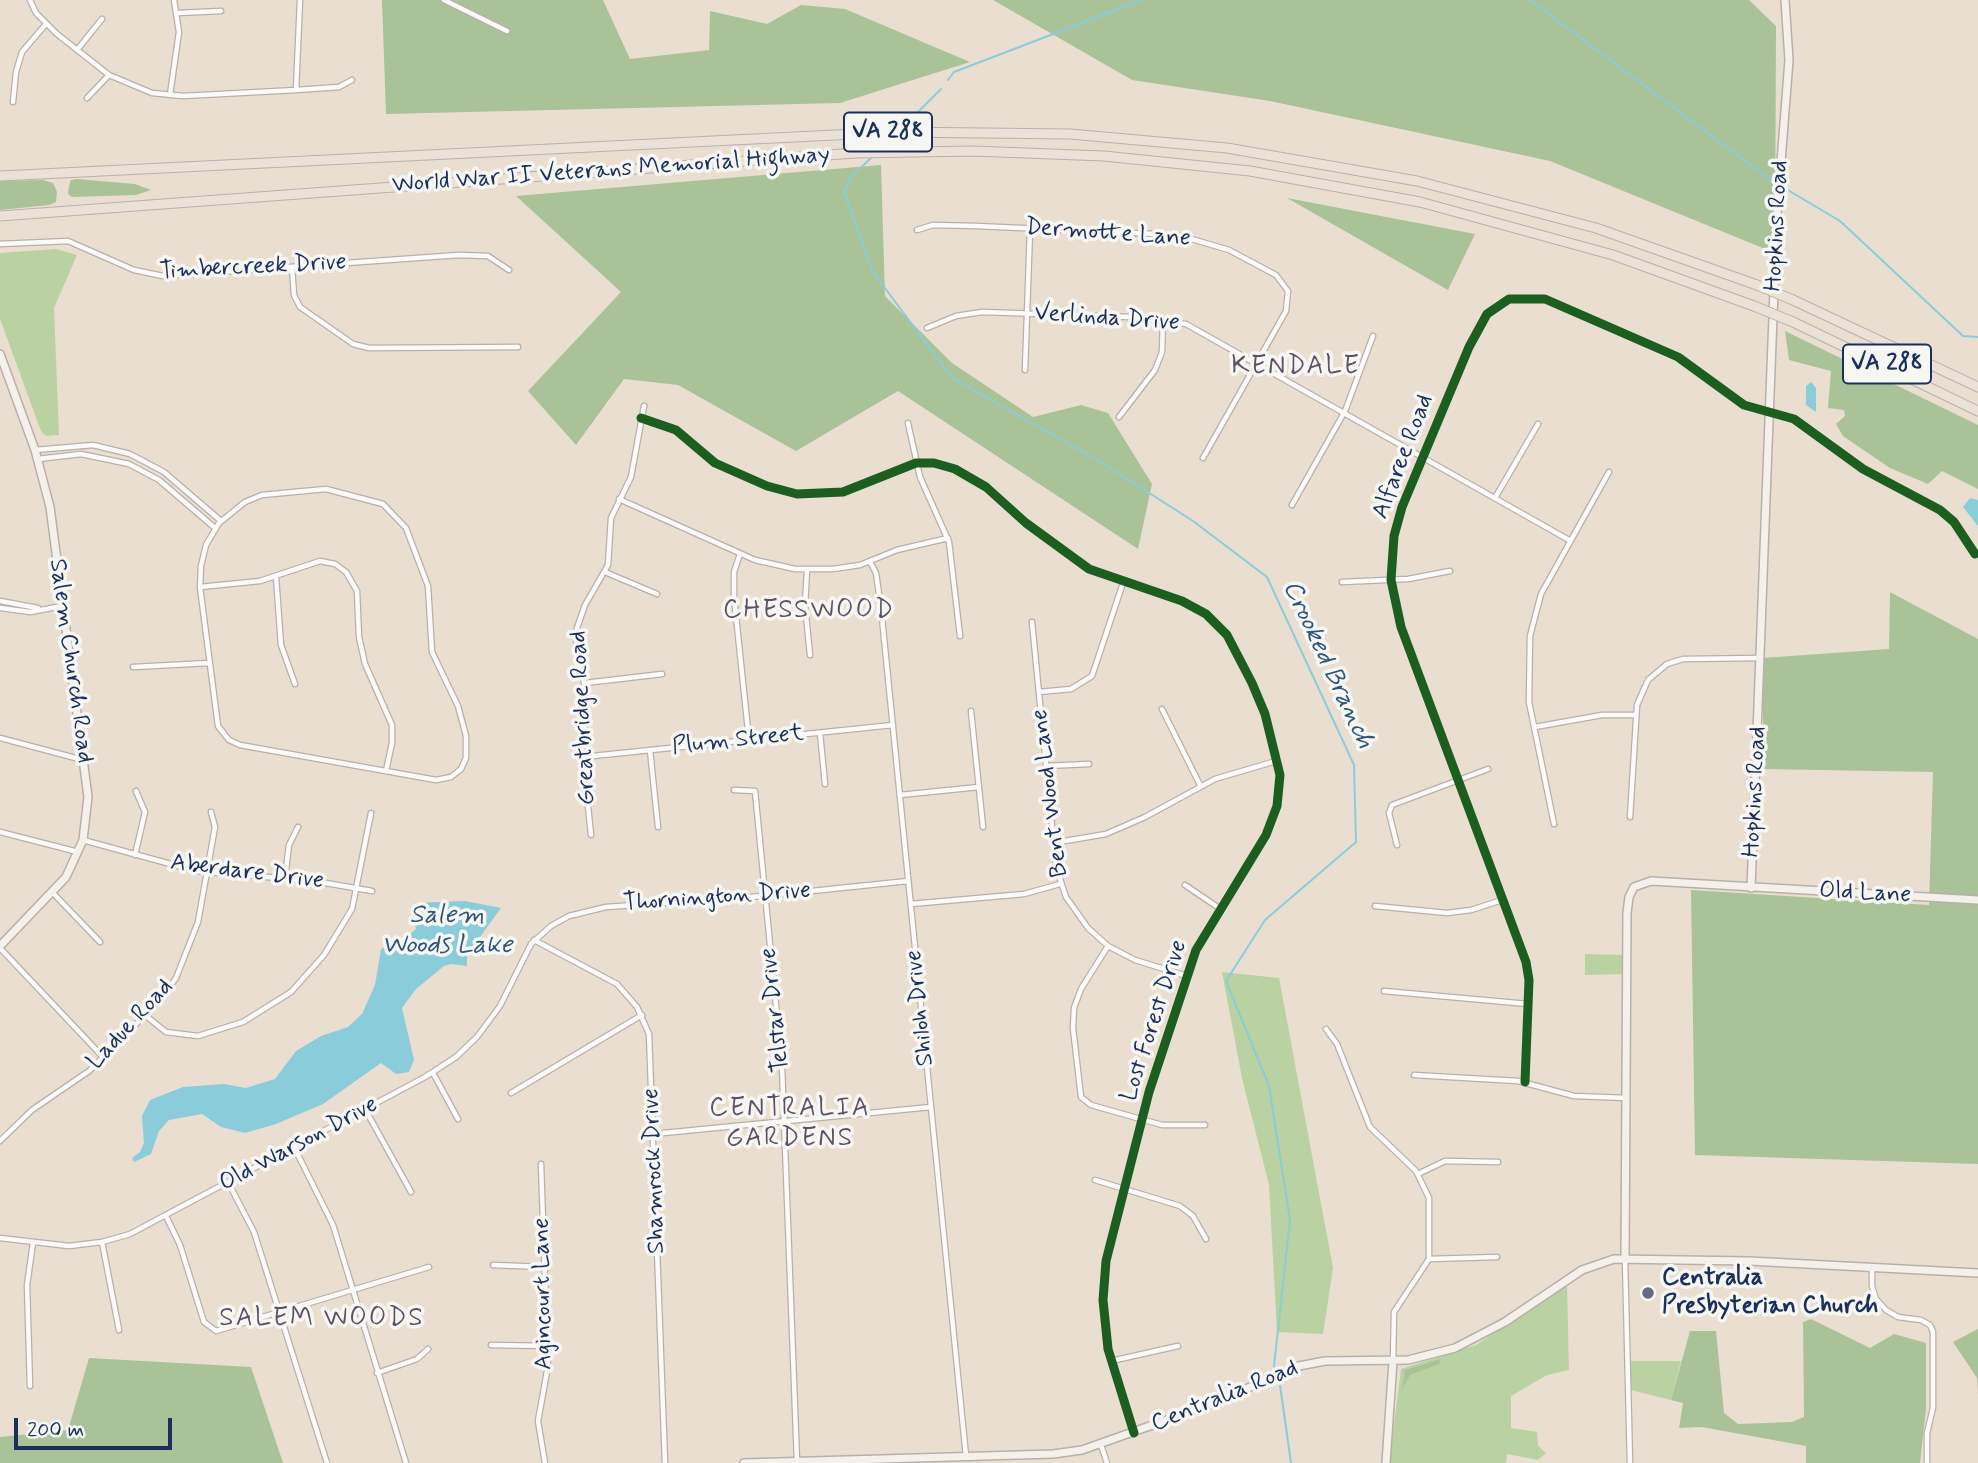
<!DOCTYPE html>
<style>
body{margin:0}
#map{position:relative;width:1978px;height:1463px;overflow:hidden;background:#eaded0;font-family:Mynerve,sans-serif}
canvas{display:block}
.scale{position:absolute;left:14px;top:1418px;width:158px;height:32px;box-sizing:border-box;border:4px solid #1b2f5e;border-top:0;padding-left:9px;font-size:21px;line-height:24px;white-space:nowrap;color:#1b2f5e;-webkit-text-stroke:5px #f6f6f2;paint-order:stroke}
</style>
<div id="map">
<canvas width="1978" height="1463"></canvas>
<div class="scale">200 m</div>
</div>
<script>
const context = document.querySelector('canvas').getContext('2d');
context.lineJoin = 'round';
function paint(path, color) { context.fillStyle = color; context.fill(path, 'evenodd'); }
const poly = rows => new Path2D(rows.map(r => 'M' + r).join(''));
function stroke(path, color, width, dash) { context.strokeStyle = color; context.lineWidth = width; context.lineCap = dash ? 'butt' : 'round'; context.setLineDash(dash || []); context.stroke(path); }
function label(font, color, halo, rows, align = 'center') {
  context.font = font + ' Mynerve,sans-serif'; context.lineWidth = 7; context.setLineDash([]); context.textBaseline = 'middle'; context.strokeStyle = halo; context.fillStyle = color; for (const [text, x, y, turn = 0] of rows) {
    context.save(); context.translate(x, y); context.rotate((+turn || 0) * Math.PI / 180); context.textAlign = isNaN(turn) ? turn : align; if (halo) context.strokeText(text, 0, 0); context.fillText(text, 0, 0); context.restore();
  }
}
paint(poly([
 [56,249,77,255,54,308,59,435,46,436,41,431,0,319,0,253],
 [1585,954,1622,955,1623,974,1585,975],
 [1222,972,1279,978,1333,1268,1323,1334,1277,1332,1269,1185,1242,1078],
 [1567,1285,1569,1370,1547,1375,1511,1396,1511,1428,1537,1432,1538,1446,1546,1453,1538,1460,1507,1454,1506,1463,1389,1463,1401,1369,1476,1345],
 [1630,1361,1681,1361,1671,1400,1631,1390]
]), '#bad2a1');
paint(poly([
 [382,0,603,0,630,59,709,50,710,11,767,24,801,5,845,9,970,62,840,103,386,114],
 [993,0,1749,0,1776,26,1775,253,1550,161,1270,101,1132,80],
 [881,165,885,296,952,363,1033,417,1081,405,1108,413,1152,484,1138,549,898,391,796,451,678,385,624,379,576,445,528,391,621,292,516,196],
 [77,179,135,184,151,190,136,195,72,197,68,194,69,186,71,180],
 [43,180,53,183,57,192,56,202,49,205,0,210,0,181],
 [1287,198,1475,234,1448,290],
 [1785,331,1978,425,1978,489,1942,471,1928,484,1890,468,1843,436,1836,424,1845,416,1844,410,1828,408,1831,371,1789,360],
 [1890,592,1978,639,1978,1164,1695,1155,1691,890,1929,905,1933,772,1764,769,1762,658,1889,649],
 [1811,1319,1870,1348,1894,1334,1926,1343,1926,1409,1920,1463,1806,1463,1806,1446,1702,1427,1679,1428,1683,1403,1671,1400,1690,1331,1716,1331,1724,1413,1738,1424,1792,1422,1804,1417,1803,1322],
 [1978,1329,1978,1395,1977,1378,1953,1342],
 [89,1358,251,1367,283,1463,0,1463,0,1437,68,1430],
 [1441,1359,1439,1364,1410,1375,1402,1389,1405,1370]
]), '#aac298');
paint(poly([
 [1811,382,1816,388,1816,412,1806,405,1806,386],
 [1970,498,1978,500,1978,526,1963,507],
 [465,901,501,908,467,955,467,966,451,964,444,966,416,989,402,1008,414,1060,409,1072,396,1074,381,1063,323,1104,276,1124,245,1133,221,1127,202,1114,169,1120,159,1131,151,1154,134,1162,132,1158,140,1152,144,1143,142,1116,150,1100,183,1087,224,1084,246,1088,275,1079,296,1051,321,1036,348,1027,362,1014,375,985,381,949,402,941,416,929,413,911,415,903]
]), '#8bccdb');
stroke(poly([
 [1530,0,1776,184],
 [948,80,954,72,1142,0],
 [904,126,941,89],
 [881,148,893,137],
 [871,158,850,178,844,192,873,272,952,378,1096,459,1193,521,1267,577,1354,765,1356,842,1265,920,1226,981,1269,1086,1290,1220,1274,1366,1277,1372],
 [1781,186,1840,221,1963,336,1978,337],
 [1279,1378,1291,1463]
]), '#8bccdb', 2);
const street = poly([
 [30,0,36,13,57,34,109,75,152,93,183,96,296,90,339,87,352,80],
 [444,0,507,31],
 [178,13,221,11],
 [77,50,102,19],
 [296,90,300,0],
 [170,95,179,32,174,0],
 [87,98,109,75],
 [13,102,16,72,22,52,46,24],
 [917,230,933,225,976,226,1178,235,1229,250,1276,275,1288,291,1286,311,1203,458],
 [0,244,68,241,134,270,163,276,459,255,488,256,509,270],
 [292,268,294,295,300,307,353,344,369,348,518,347],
 [927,328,956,316,982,312,1131,317,1186,324,1569,540],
 [1025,370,1030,229],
 [1119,417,1155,370,1162,352,1163,319],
 [641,418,676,430,715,463,767,486,797,494,843,492,916,463,934,463,955,469,986,487,1026,523,1089,569,1182,601,1206,614,1227,635,1252,683,1265,714,1280,775,1277,806,1266,835,1196,950,1149,1092,1106,1261,1103,1300,1108,1349,1134,1432],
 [908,423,920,477,949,542,960,636],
 [35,450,93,445,130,454,164,472,221,521],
 [38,459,81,454,129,464,159,480,215,528],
 [326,489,383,504,406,528,428,586,432,652,458,706,466,736,466,758,461,769,451,777,436,780,240,745,229,740,218,726,200,587,201,566,206,545,219,523,245,502,262,495,326,489],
 [1495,498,1538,424],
 [619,499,755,560,795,569,833,569,860,565,897,550,948,538],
 [1292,505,1345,411,1373,336],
 [740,554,734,572,734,597,749,740],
 [870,562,876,573,881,608,966,1456],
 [807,570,805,605,810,655],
 [605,572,657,594],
 [276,577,281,645,295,684],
 [1342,582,1408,579,1450,571],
 [200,587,260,581,320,561,335,564,346,572,357,591,359,637,365,664,392,725,392,743,386,771],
 [0,601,38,608],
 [0,608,30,612,62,606],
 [1032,622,1056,867,1066,897,1088,928,1108,946,1135,960,1187,976],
 [133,667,209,663],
 [585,683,662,674],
 [1039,692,1071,689,1092,676,1123,583],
 [1162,709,1200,785],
 [971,711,983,827],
 [1535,727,1602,715,1635,715],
 [820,733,825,784],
 [0,738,83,760],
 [650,750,658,827],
 [583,757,893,725],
 [1046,766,1089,764],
 [734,790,755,791,782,1067,797,1461],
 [900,795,979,787],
 [1630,817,1637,705,1648,680,1667,664,1683,659,1761,658],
 [1554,824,1529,702,1530,636,1541,594,1609,472],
 [0,832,78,852],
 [591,835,582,748,588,700,576,648,577,628,585,605,608,565,611,518,631,477,644,406],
 [83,840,196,871,314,881,372,891],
 [1053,843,1106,834,1145,817,1215,779,1276,761],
 [1397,845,1389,813,1392,805,1488,769],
 [135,855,145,812,136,791],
 [285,878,289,845,298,827],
 [1185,885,1219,908],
 [53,893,100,942],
 [911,904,1024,894,1060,884],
 [1375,906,1447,913,1471,910,1502,900],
 [534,940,617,984,637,1007,649,1034,665,1463],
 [1108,946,1081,989,1074,1008,1073,1028,1081,1097,1091,1105,1162,1125,1205,1125],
 [0,948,103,1057],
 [1384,991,1528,1004],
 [146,1016,166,1032,198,1036,243,1022,291,992,324,955,352,909,371,813],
 [1326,1029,1337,1044,1370,1127,1416,1171,1429,1198,1429,1259,1394,1312,1393,1361],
 [433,1073,458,1119],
 [1414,1075,1518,1081,1574,1096,1627,1098],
 [1525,1082,1529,980,1526,962,1401,627,1391,580,1394,536,1402,507,1469,347,1487,314,1509,299,1545,299,1678,357,1744,405,1794,419,1863,469,1940,510,1954,522,1975,554],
 [511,1093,642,1015],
 [365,1109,411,1192],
 [653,1134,931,1107],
 [0,1141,32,1110,89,1071,159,1001,176,978,198,922,215,827,211,812],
 [294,1147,333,1225,406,1463],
 [541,1164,548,1366,538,1421,545,1463],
 [1418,1174,1445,1161,1498,1162],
 [1095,1180,1180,1206,1193,1216,1206,1239],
 [228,1182,254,1232,327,1463],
 [166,1216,180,1245,204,1322,216,1331,429,1267],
 [0,1238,69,1246,102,1242,130,1234,425,1077,456,1057,477,1037,500,1006,531,944,551,926,569,916,606,907,764,896,908,881],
 [102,1242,119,1330],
 [1429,1259,1497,1257],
 [1625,1259,1630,1463],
 [493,1265,545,1267],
 [1872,1268,1872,1286,1876,1299,1886,1310,1898,1317,1921,1320,1930,1325,1933,1332,1933,1408,1927,1433,1927,1463],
 [491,1345,548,1346],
 [1111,1361,1178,1346],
 [377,1373,417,1359,428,1349],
 [30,1386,27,1285,33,1243],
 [1101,1445,1107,1463]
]);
const secondary = poly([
 [0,354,35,450,50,507,88,797,83,840,66,877,0,946],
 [1751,888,1777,213,1789,60,1785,0],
 [1625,1258,1627,913,1629,897,1634,887,1651,881,1978,900],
 [744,1463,1053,1454,1082,1450,1206,1406,1299,1366,1325,1361,1408,1360,1455,1348,1505,1322,1582,1270,1614,1259,1749,1261,1978,1273],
 [1386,1463,1393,1361]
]);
const highway = poly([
 [0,176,896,132,1070,134,1227,148,1417,181,1596,228,1757,285],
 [0,216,855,153,973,151,1104,156,1250,171,1420,202,1613,255,1754,306],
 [1793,300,1978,387],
 [1793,322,1978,411]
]);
stroke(street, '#b6b0ac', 7);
stroke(secondary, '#b6b0ac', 10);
stroke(highway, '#b6b0ac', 11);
stroke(street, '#fcfaf8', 4.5);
stroke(secondary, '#f5f1ea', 7);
stroke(highway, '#ebe1d6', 9);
const highwayBridge = poly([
 [1757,285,1793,300],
 [1754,306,1793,322]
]);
stroke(highwayBridge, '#b6b0ac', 11, []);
stroke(highwayBridge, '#ebe1d6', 9);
stroke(poly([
 [641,418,676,430,715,463,767,486,797,494,843,492,916,463,934,463,955,469,986,487,1026,523,1089,569,1182,601,1206,614,1227,635,1252,683,1265,714,1280,775,1277,806,1266,835,1196,950,1149,1092,1106,1261,1103,1300,1108,1349,1134,1433],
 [1525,1082,1529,980,1526,962,1401,627,1391,580,1394,536,1402,507,1469,347,1487,314,1509,299,1545,299,1678,357,1744,405,1794,419,1863,469,1940,510,1954,522,1975,554]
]), '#1b5e20', 9);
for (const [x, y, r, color] of [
 [1648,1293,7,"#636c86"]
]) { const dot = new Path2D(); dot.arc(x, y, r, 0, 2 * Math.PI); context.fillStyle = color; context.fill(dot); stroke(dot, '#f6f6f2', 2.5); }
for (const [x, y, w] of [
 [888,132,88],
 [1887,364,88]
]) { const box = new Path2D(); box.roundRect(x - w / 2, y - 19.5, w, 39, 5); context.fillStyle = '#f6f6f2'; context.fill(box); stroke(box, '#1b2f5e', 2); }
label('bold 23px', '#1b2f5e', null, [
 ["VA 288",888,132],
 ["VA 288",1887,364]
]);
label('24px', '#1b2f5e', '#f6f6f2', [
 ["World War II Veterans Memorial Highway",611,171,-4],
 ["Hopkins Road",1778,226,-87],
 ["Dermotte Lane",1108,234,4],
 ["Timbercreek Drive",253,268,-3],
 ["Verlinda Drive",1107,319,4],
 ["Alfaree Road",1404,457,-69],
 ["Salem Church Road",70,661,82],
 ["Greatbridge Road",584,718,-93],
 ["Plum Street",738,741,-6],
 ["Hopkins Road",1756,792,-87],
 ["Bent Wood Lane",1051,793,-97],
 ["Aberdare Drive",247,873,7],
 ["Old Lane",1865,894,3],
 ["Thornington Drive",717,898,-4],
 ["Shiloh Drive",921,1008,-96],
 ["Telstar Drive",776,1010,-96],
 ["Lost Forest Drive",1155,1021,-72],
 ["Ladue Road",131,1025,-47],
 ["Old Warson Drive",299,1145,-28],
 ["Shamrock Drive",655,1171,-92],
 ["Agincourt Lane",544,1294,-91],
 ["Centralia Road",1225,1397,-22]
]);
label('bold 24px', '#1b2f5e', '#f6f6f2', [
 ["Centralia",1662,1279],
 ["Presbyterian Church",1662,1307]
], 'left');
context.letterSpacing = '2px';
label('26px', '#605065', '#f6f6f2', [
 ["KENDALE",1296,368],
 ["CHESSWOOD",809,612],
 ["CENTRALIA",790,1110],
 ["GARDENS",790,1140],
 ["SALEM WOODS",322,1320]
]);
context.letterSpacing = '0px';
label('italic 26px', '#2d547e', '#f6f6f2', [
 ["Crooked Branch",1327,665,65],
 ["Salem",447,917],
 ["Woods Lake",447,947]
]);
</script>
